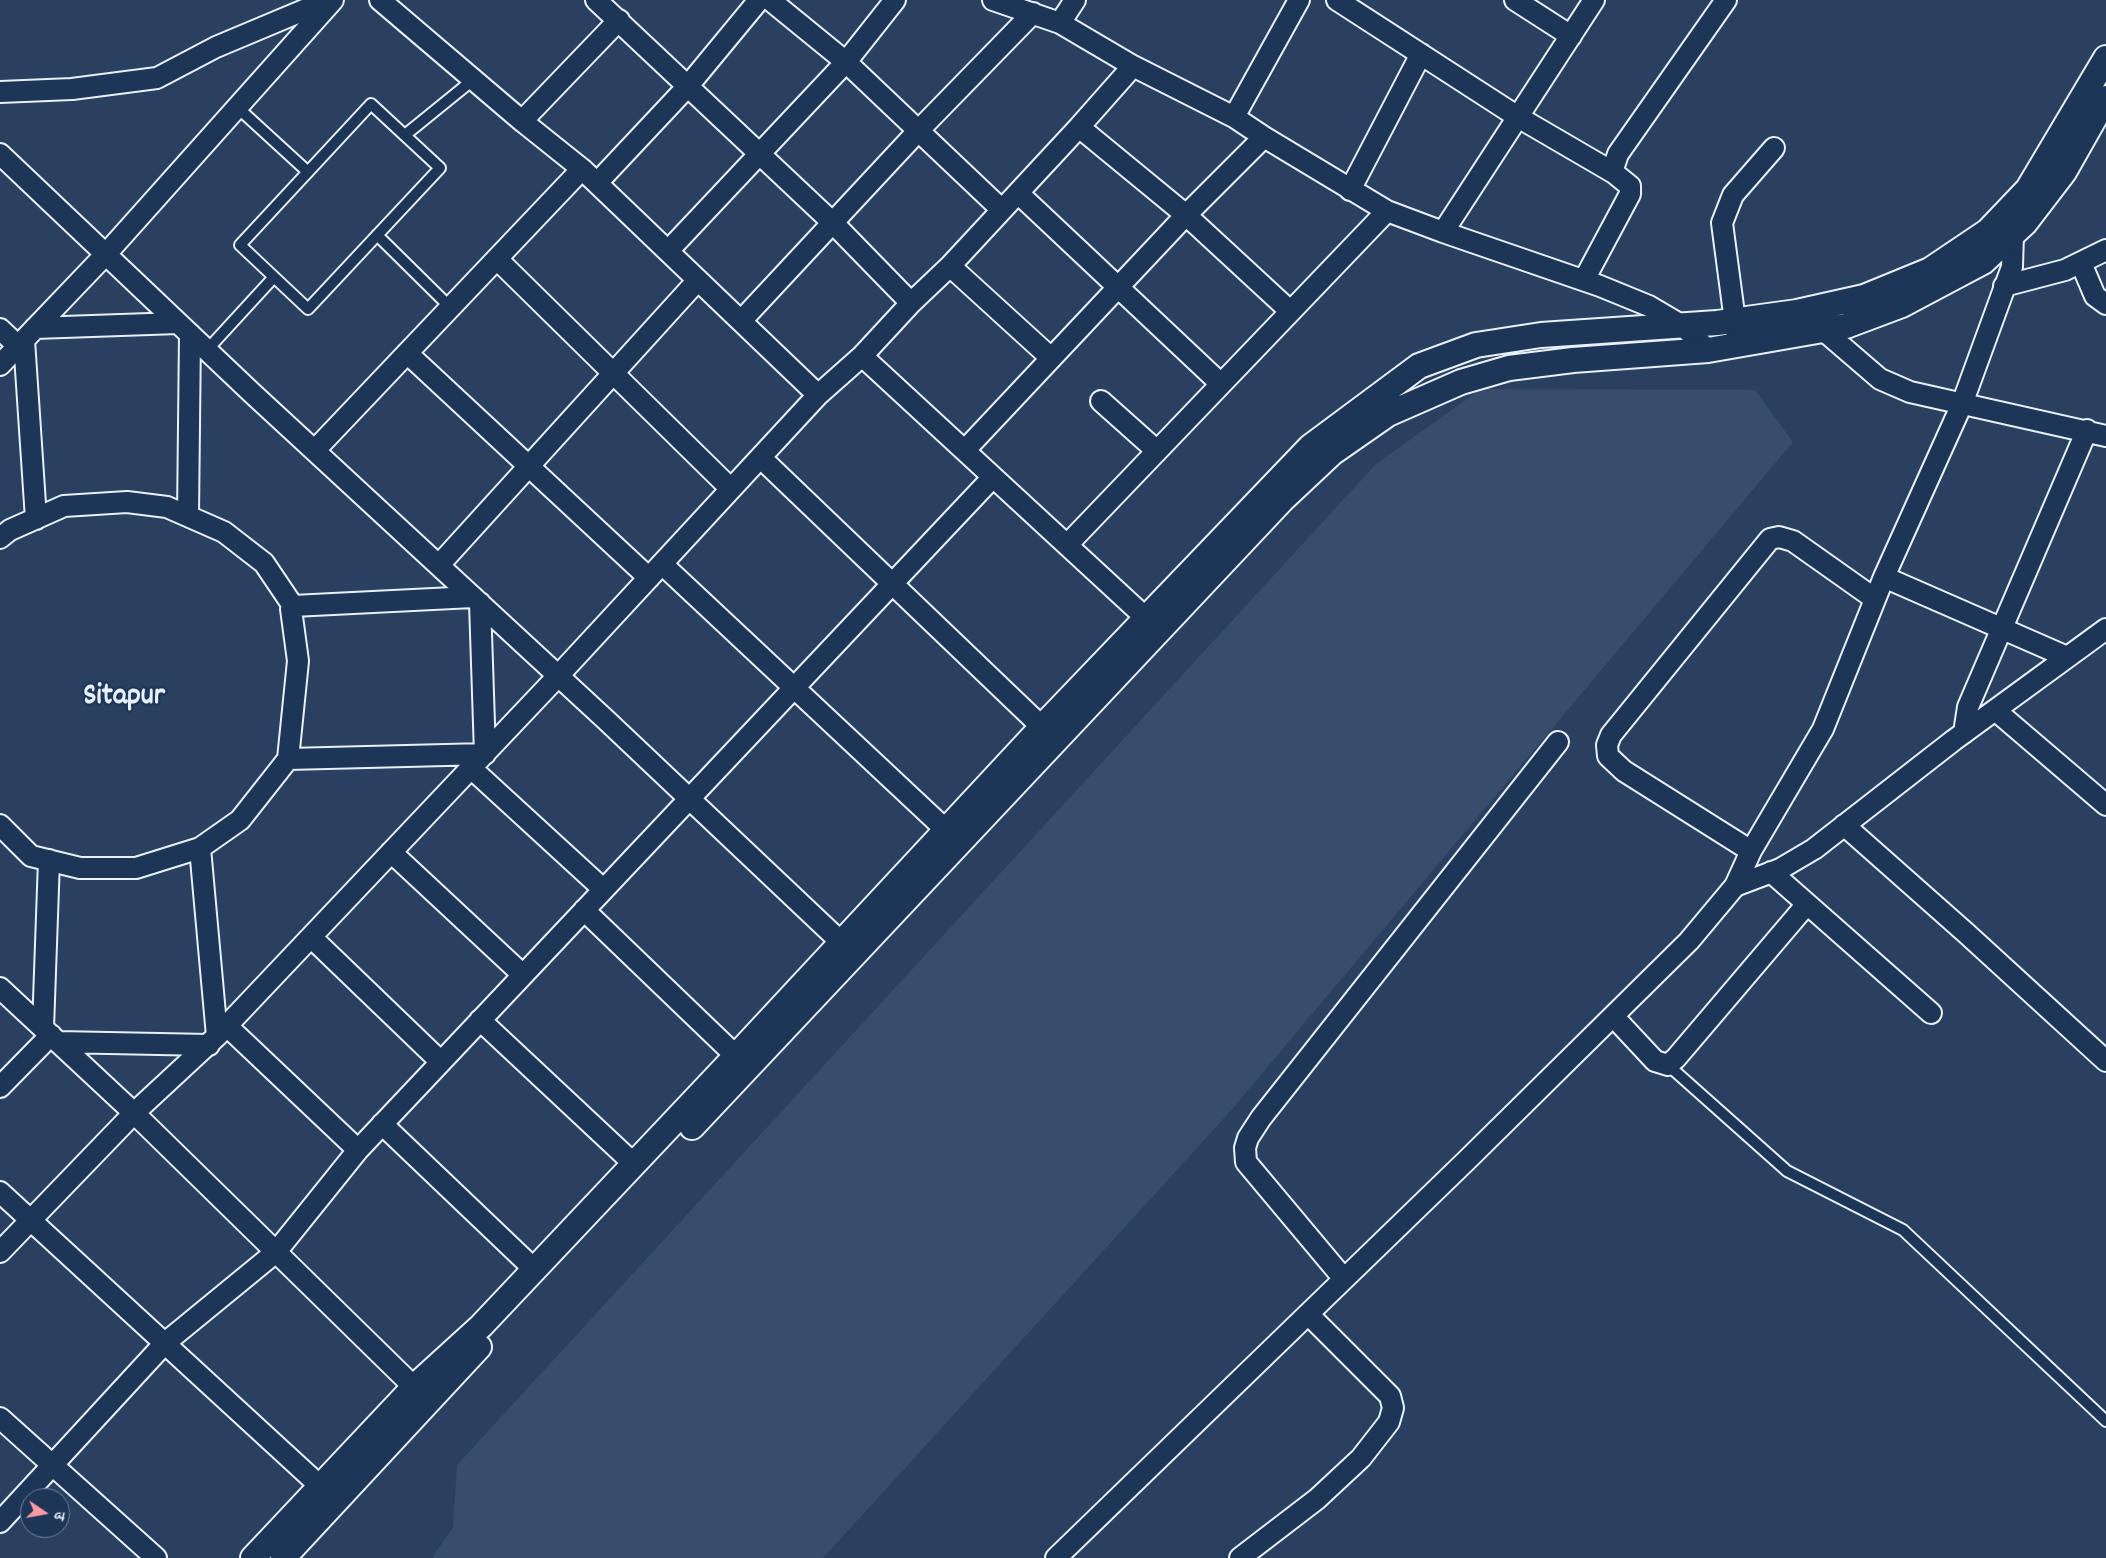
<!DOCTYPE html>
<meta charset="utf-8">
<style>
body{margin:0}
#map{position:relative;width:2106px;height:1558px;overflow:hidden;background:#294061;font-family:Dekko,"Playpen Sans Deva",sans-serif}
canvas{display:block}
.north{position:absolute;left:20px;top:1488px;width:50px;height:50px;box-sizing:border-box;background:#1d3557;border:1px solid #6e8097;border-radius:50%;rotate:102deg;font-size:14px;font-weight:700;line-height:20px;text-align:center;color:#e8f1f8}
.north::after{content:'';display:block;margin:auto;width:18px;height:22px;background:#ff9aa2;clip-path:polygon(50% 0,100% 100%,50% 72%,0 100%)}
</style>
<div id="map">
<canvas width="2106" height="1558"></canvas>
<div class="north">उ</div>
</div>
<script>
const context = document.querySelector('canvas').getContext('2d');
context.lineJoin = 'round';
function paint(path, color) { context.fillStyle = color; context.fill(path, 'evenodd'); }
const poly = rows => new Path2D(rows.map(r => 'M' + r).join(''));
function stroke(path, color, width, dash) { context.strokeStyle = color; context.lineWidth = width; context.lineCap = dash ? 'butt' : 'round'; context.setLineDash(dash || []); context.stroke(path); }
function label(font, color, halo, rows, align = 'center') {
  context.font = font + ' Dekko,sans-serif'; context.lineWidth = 4.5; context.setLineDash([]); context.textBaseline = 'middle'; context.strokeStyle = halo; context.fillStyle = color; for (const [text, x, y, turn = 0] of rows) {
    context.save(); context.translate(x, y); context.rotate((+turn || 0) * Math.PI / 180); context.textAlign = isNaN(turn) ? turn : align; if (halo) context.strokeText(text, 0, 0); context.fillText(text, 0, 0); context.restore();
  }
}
paint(poly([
 [1481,389,1755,390,1793,442,1228,1114,823,1558,432,1558,453,1527,457,1465,1376,464]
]), '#364d6b');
const service = poly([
 [371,104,440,168,308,309,240,245,371,104],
 [237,107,308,172],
 [405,135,474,79],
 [377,235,451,308],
 [207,350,274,277],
 [1668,1065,1787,1171,1903,1230,2106,1421]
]);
const minor = poly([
 [380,0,522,121,582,169,818,395],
 [596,0,833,223,911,303],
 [770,0,846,62,1002,210],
 [993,0,1060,23,1133,66,1234,117,1264,137,1387,211,1443,232,1600,286,1649,306,1683,326,1708,350],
 [1337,0,1518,117,1614,173],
 [1515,0,1571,36],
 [1060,23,1075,0],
 [0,92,72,89,157,78,216,47,328,0],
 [1234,117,1299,0],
 [522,121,619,20],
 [1079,127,1186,215,1290,311],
 [0,154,252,393,605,719,842,943],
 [597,183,688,86,759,0],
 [1350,190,1421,54],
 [1018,193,1221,384],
 [1443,232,1594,0],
 [668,251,846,62,895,0],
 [497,259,731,489],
 [2081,263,2095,296,2106,304],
 [950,266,1051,358],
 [1584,280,1630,194,1630,186,1614,173,1614,166,1618,154,1726,0],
 [2004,286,2065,270,2106,250],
 [1817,320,1823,330,1880,379,1910,392,2106,436],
 [741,321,919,130,1033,13],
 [35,328,178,323],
 [0,329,18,346],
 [24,340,36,519],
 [1738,344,1722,223,1733,195,1774,148],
 [407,353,649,578],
 [862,356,1146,618],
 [0,365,106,254,333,0],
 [1101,401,1157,451],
 [315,450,582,169],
 [965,450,1186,215,1264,137],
 [761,458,1042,727],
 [188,516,190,334],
 [0,538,10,530,64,506,127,502,167,507,224,532,264,563,293,606,291,609,298,661,288,759,240,820,200,848,136,868,80,868,31,856,0,825],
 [1067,545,1387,211],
 [662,564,946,830],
 [439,565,698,280],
 [1884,577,2067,657],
 [293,606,473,597],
 [1995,710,2106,805],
 [1964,733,1968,707,2087,430],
 [288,759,485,754,480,603],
 [471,768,603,889],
 [1844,825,1966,933,2106,1061],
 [200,848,217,1036],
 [1751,851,1624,771,1608,756,1607,745,1611,735,1770,539,1779,537,1793,541,1875,599],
 [391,852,523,975],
 [1771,872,1931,1013],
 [1735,886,1780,869,1814,849,1954,740,2106,629],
 [584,910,736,1056],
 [311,937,441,1062],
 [0,988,134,1113,414,1387],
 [1613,1016,1655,1061,1668,1065,1676,1058,1807,904],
 [480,1020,634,1164],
 [227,1026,358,1150],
 [43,1028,49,860],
 [58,1042,209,1045],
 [0,1087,51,1035],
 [382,1124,535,1270],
 [0,1192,320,1486],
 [0,1252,134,1113,217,1036,558,676,818,395,862,356,911,303,950,266,1079,127,1133,66],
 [1344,1279,1246,1162,1245,1148,1248,1138,1261,1118,1558,742],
 [0,1418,156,1558],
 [0,1522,165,1343,276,1252,358,1150,993,477],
 [1056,1558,1467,1160,1613,1016,1689,941,1735,886,1751,851,1823,729,1884,577,1962,404,2012,267,2013,234,2009,226],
 [1240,1558,1317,1499,1361,1458,1389,1422,1393,1408,1390,1396,1308,1314]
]);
const tertiary = poly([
 [692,1127,1283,499,1332,453,1388,414,1461,382,1509,368,1573,360,1708,350,1846,326,1902,305,1983,262,2025,223,2064,172,2106,98],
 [253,1558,414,1387,481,1326,736,1056,1042,727,1310,447,1419,366,1476,345,1541,335,1717,323,1797,312,1864,297,1930,270,1988,231,2028,189,2106,58],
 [283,1558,479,1347]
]);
stroke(service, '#e8f1f8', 14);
stroke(minor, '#e8f1f8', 24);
stroke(tertiary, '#e8f1f8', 28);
stroke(service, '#1d3557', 10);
stroke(minor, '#1d3557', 20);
stroke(tertiary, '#1d3557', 24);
label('bold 30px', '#e8f1f8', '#1d3557', [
 ["Sitapur",124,699]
]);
</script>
